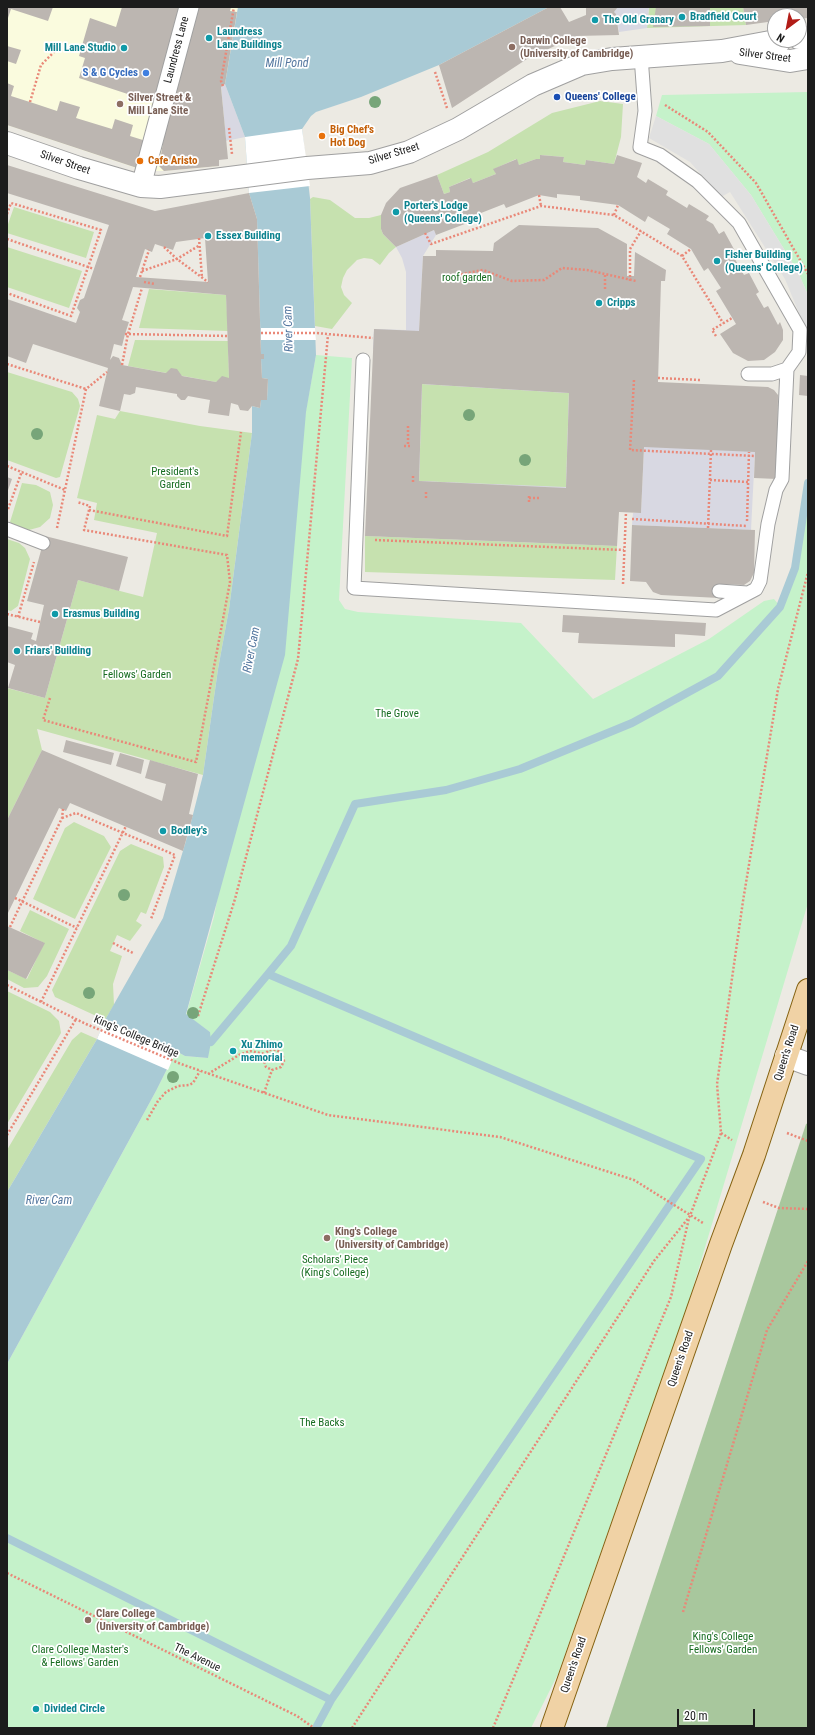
<!DOCTYPE html>
<style>
body{margin:0}
#map{position:relative;width:815px;height:1735px;overflow:hidden;background:#eceae3;font-family:"Roboto Condensed",sans-serif}
canvas{display:block}
.frame{position:absolute;inset:0;border:8px solid #1c1c1c;pointer-events:none}
.north{position:absolute;left:767px;top:8px;width:40px;height:40px;box-sizing:border-box;background:#fff;border:1px solid #a4a4a4;border-radius:50%;rotate:212deg;font-size:11px;font-weight:700;line-height:16px;text-align:center;color:#1c1c1c}
.north::after{content:'';display:block;margin:auto;width:14px;height:18px;background:#b21c17;clip-path:polygon(50% 0,100% 100%,50% 72%,0 100%)}
.scale{position:absolute;left:677px;top:1709px;width:78px;height:18px;box-sizing:border-box;border:2px solid #1c1c1c;border-top:0;padding-left:5px;font-size:12px;line-height:14px;white-space:nowrap;color:#1c1c1c;-webkit-text-stroke:3px #fff;paint-order:stroke}
</style>
<div id="map">
<canvas width="815" height="1735"></canvas>
<div class="frame"></div>
<div class="north">N</div>
<div class="scale">20 m</div>
</div>
<script>
const context = document.querySelector('canvas').getContext('2d');
context.lineJoin = 'round';
function paint(path, color) { context.fillStyle = color; context.fill(path, 'evenodd'); }
const poly = rows => new Path2D(rows.map(r => 'M' + r).join(''));
function stroke(path, color, width, dash) { context.strokeStyle = color; context.lineWidth = width; context.lineCap = dash ? 'butt' : 'round'; context.setLineDash(dash || []); context.stroke(path); }
function label(font, color, halo, rows, align = 'center') {
  context.font = font + ' "Roboto Condensed",sans-serif'; context.lineWidth = 3.5; context.setLineDash([]); context.textBaseline = 'middle'; context.strokeStyle = halo; context.fillStyle = color; for (const [text, x, y, turn = 0] of rows) {
    context.save(); context.translate(x, y); context.rotate((+turn || 0) * Math.PI / 180); context.textAlign = isNaN(turn) ? turn : align; if (halo) context.strokeText(text, 0, 0); context.fillText(text, 0, 0); context.restore();
  }
}
paint(poly([
 [7,7,238,7,225,84,231,141,226,141,219,160,219,166,164,171,145,171,7,125]
]), '#fafbde');
paint(poly([
 [649,7,743,7,746,25,647,28],
 [600,101,623,104,621,137,614,164,586,160,585,165,563,162,564,157,541,155,540,159,536,159,519,165,516,159,494,169,496,174,473,183,470,178,449,187,450,192,444,194,437,175,488,152,552,113],
 [313,197,330,200,355,218,369,218,381,215,381,229,383,234,396,247,389,253,380,265,372,259,364,258,357,260,347,270,343,278,341,287,344,295,352,303,332,329,315,326,310,199],
 [14,207,94,232,86,258,7,233,7,227],
 [7,247,82,271,69,308,7,287],
 [149,289,226,295,228,331,139,328],
 [135,340,228,341,229,378,216,382,128,366],
 [7,372,72,392,78,399,80,406,60,477,56,478,7,460],
 [422,384,569,393,566,488,419,481],
 [120,411,200,426,252,433,229,609,218,669,203,775,37,729,42,750,7,820,7,688,45,698,78,580,143,597,157,533,94,520,97,503,77,498,97,415,115,419],
 [22,483,36,485,50,492,53,505,50,518,40,527,29,530,16,527,10,522],
 [365,536,617,546,615,580,365,572],
 [7,539,19,543,25,548,30,559,18,606,11,611,7,610],
 [74,822,104,836,111,847,75,919,33,899,65,828],
 [131,844,163,857,164,867,146,914,141,912,136,921,142,925,130,941,117,935,110,951,122,956,113,984,114,1005,105,1020,55,997,52,990,120,851],
 [30,910,69,929,47,976,38,987,24,988,7,979,7,970,27,979,44,943,20,931],
 [7,991,50,1012,59,1021,61,1033,7,1124],
 [81,1032,97,1039,7,1192,7,1150,72,1040]
]), '#c6e1af');
paint(poly([
 [808,1123,808,1728,606,1728,806,1124]
]), '#a8c79d');
paint(poly([
 [808,92,808,295,798,272,751,195,709,144,656,116,662,95],
 [316,355,352,358,339,600,345,609,358,612,521,623,593,699,709,639,764,601,774,599,779,605,794,568,808,478,808,903,677,1341,638,1446,558,1674,531,1728,7,1728,7,1364,156,1091,176,1051,185,1056,208,1058,210,1032,186,1015,214,917],
 [712,678,675,704,636,720]
]), '#c5f2ca');
paint(poly([
 [656,116,709,144,751,195,798,272,808,295,808,335,785,279,730,192,721,197,690,162,649,138]
]), '#e0e0e0');
paint(poly([
 [618,7,649,7,647,28,619,32,616,14,614,12],
 [225,84,245,137,226,141,221,87],
 [434,230,436,235,423,256,419,331,524,364,755,452,751,530,632,525,633,513,641,513,644,447,581,504,403,497,416,351,373,349,374,329,406,330,406,272,402,258,396,247],
 [422,384,569,393,566,487,419,481]
]), '#d8d8e2');
paint(poly([
 [238,7,549,7,439,65,361,97,316,112,311,116,302,129,310,198,316,355,306,412,285,655,186,1014,210,1032,211,1042,208,1058,185,1056,176,1051,156,1091,7,1364,7,1192,97,1039,105,1020,163,918,188,834,203,775,218,669,229,609,237,548,252,433,252,406,260,408,261,400,267,400,268,379,262,378,261,359,264,359,264,354,261,354,257,219,249,193,245,137,225,84]
]), '#a9cad5');
paint(poly([
 [302,129,310,186,249,193,245,137],
 [261,328,315,328,316,340,261,340],
 [105,1020,176,1051,168,1070,97,1039]
]), '#fff');
stroke(poly([
 [268,974,291,946,355,804,446,790,520,769,632,723,718,676,780,607,795,568,808,483],
 [211,1042,268,974,701,1159,331,1700,317,1726],
 [7,1538,331,1700]
]), '#a9cad5', 8);
paint(poly([
 [7,7,53,7,48,21,11,9,7,21],
 [122,7,180,7,167,52,155,103,79,78,85,58,79,56,90,18,116,27],
 [195,7,231,7,230,11,237,12,225,84,221,87,228,159,219,160,219,166,164,171,159,166,174,79],
 [549,7,560,7,569,22,586,15,586,7,618,7,614,12,616,14,619,35,576,36,527,59,452,108,439,65],
 [656,7,710,7,710,26,653,27],
 [743,7,808,7,808,18,799,19,799,16,775,16,775,21,746,25],
 [7,46,21,50,16,64,7,61],
 [7,83,14,86,11,96,36,104,57,111,60,101,80,107,76,118,112,129,115,119,133,125,130,136,146,141,137,168,7,125],
 [540,155,564,157,563,162,585,165,586,160,614,164,617,155,642,163,637,177,646,183,648,179,668,191,666,195,687,208,689,204,709,216,706,220,713,224,719,234,724,231,735,251,732,254,744,275,749,273,759,292,756,294,764,308,768,306,778,325,780,322,783,330,783,340,775,352,764,360,748,361,733,353,720,334,736,324,716,291,721,288,708,268,704,271,691,249,667,234,670,229,648,216,645,222,618,205,580,200,580,196,557,194,557,198,539,195,506,208,504,204,481,213,483,217,436,235,434,230,396,247,383,234,381,229,381,215,386,203,400,188,437,175,444,194,450,192,449,187,471,178,473,183,496,174,493,169,517,159,519,165,536,159,540,159],
 [7,165,155,211,249,193,257,219,261,354,264,354,264,359,261,359,262,378,268,379,267,400,261,400,260,408,252,406,248,411,240,410,238,405,231,403,229,416,208,413,210,400,188,396,185,400,181,400,177,396,177,394,136,387,135,393,130,395,124,394,120,411,99,406,108,368,33,344,26,363,7,356,7,299,76,323,80,312,77,308,80,300,84,298,109,225,7,193],
 [205,238,208,282,136,277,145,249,152,252,155,244,173,250,176,242],
 [133,287,226,295,229,378,222,376,216,382,182,376,177,369,171,368,166,373,122,365,119,358,113,356,110,360,114,344,122,346,125,334,129,322,122,320],
 [519,225,598,228,627,244,627,276,634,276,635,252,666,270,665,281,661,281,658,382,768,387,774,390,778,395,777,479,754,478,755,452,644,447,641,513,619,512,617,546,365,536,374,329,419,331,423,256,436,256,436,250,493,251,494,243],
 [422,384,569,393,566,488,419,481],
 [800,375,808,376,808,396,799,395],
 [7,477,12,479,7,493],
 [632,525,755,530,754,573,750,581,744,585,720,584,719,598,661,595,653,592,646,582,630,581],
 [45,536,128,557,119,591,78,580,45,698,8,688,15,665,7,662,7,626,33,633,31,639,36,641,44,605,27,601],
 [563,615,706,623,705,636,675,634,675,647,578,643,579,633,562,632],
 [66,740,114,753,111,765,63,752],
 [42,750,162,801,166,784,145,778,150,760,198,774,189,814,193,815,183,851,70,803,66,811,59,808,7,915,7,820],
 [120,753,144,760,141,774,116,766],
 [7,926,45,943,26,979,7,970]
]), '#bcb6b1');
const service = poly([
 [641,56,645,111,640,147,660,155,697,181,739,223,800,330,799,352,787,369,772,374,748,374],
 [363,360,354,588,716,610,756,589,760,581,768,524,776,490,782,479,787,369],
 [7,529,43,543],
 [719,591,747,593]
]);
const pedestrian = poly([
 [141,186,189,7]
]);
const minor = poly([
 [799,38,808,38],
 [740,53,790,61,808,58],
 [7,143,79,168,141,186,160,187,307,168,370,163,409,152,458,129,533,85,582,64,612,59,722,51,781,40]
]);
const tertiary = poly([
 [786,1056,808,1064]
]);
const primary = poly([
 [552,1728,721,1244,754,1155,808,990]
]);
stroke(service, '#a0a0a0', 15);
stroke(pedestrian, '#a0a0a0', 21);
stroke(minor, '#a0a0a0', 24);
stroke(tertiary, '#a0a0a0', 24);
stroke(primary, '#846211', 24);
stroke(poly([
 [435,72,447,108],
 [223,86,221,81,234,7],
 [30,102,41,65,60,46],
 [665,105,708,132,756,183,808,274],
 [229,128,232,154],
 [539,195,541,206],
 [7,214,11,203,101,230,71,316,7,293],
 [614,215,618,205],
 [425,233,431,244,541,206,614,215,682,256,723,323],
 [199,238,202,278],
 [7,239,94,269],
 [164,247,177,259,208,282],
 [682,256,691,249],
 [142,271,177,259,200,245],
 [457,275,483,270,512,281,544,280,562,268,587,270,636,281],
 [140,277,149,250],
 [630,281,630,249,641,231],
 [144,282,155,284],
 [605,289,605,275],
 [261,333,316,333,373,338],
 [125,334,228,336],
 [716,336,712,330,732,318],
 [7,364,86,389],
 [122,365,128,334,142,288],
 [658,378,700,380],
 [634,380,630,450,755,456],
 [408,426,408,446],
 [404,446,412,446],
 [7,466,65,490],
 [710,480,748,482],
 [413,482,413,475],
 [426,498,426,490],
 [529,498,539,498],
 [529,502,529,494],
 [8,509,22,471],
 [89,510,227,536,241,432],
 [632,519,746,526],
 [747,521,749,452],
 [57,528,86,389,107,372],
 [708,528,711,450],
 [375,540,624,550],
 [623,584,626,512],
 [7,614,40,622],
 [18,617,34,562],
 [50,698,43,720,196,762,230,582,227,555,84,530,90,506,77,502],
 [62,818,76,813,175,855,151,919],
 [15,898,77,928],
 [10,927,62,818,63,809],
 [113,943,133,953],
 [7,985,86,1024,181,1064,328,1115,500,1137,634,1180,703,1223],
 [41,1002,126,826],
 [198,1016,235,899,298,659,328,335],
 [208,1074,239,1055,250,1051,265,1054],
 [264,1093,272,1070,281,1067,284,1061,282,1053,276,1050,269,1050,265,1054,264,1061,266,1067,272,1070],
 [147,1120,158,1101,166,1092,178,1086,189,1085,193,1083,200,1071],
 [721,1133,732,1140],
 [787,1133,808,1141],
 [7,1135,76,1019],
 [763,1202,779,1208,808,1209],
 [7,1573,297,1716,314,1728],
 [683,1612,767,1330,808,1261],
 [352,1728,654,1261,690,1216,721,1133,717,1084,743,901,778,689,808,572],
 [493,1728,671,1297,689,1218]
]), '#e98878', 2.5, [2, 2]);
stroke(service, '#fff', 13);
stroke(pedestrian, '#fff', 19);
stroke(minor, '#fff', 22);
stroke(tertiary, '#fff', 22);
stroke(primary, '#f0d2a5', 22);
context.fillStyle = '#77a579';
for (const [x, y] of [
 [375,102],
 [469,415],
 [37,434],
 [525,460],
 [124,895],
 [89,993],
 [193,1013],
 [173,1077]
]) { context.beginPath(); context.arc(x, y, 6, 0, 2 * Math.PI); context.fill(); }
for (const [x, y, r, color] of [
 [682,17,4,"#0f9aa8"],
 [595,20,4,"#0f9aa8"],
 [209,38,4,"#0f9aa8"],
 [512,47,4,"#8d6e63"],
 [124,48,4,"#0f9aa8"],
 [146,73,4,"#3f7fe0"],
 [557,97,4,"#1a4fb4"],
 [120,104,4,"#8d6e63"],
 [322,136,4,"#e8710a"],
 [140,161,4,"#e8710a"],
 [396,212,4,"#0f9aa8"],
 [208,236,4,"#0f9aa8"],
 [717,261,4,"#0f9aa8"],
 [599,303,4,"#0f9aa8"],
 [55,614,4,"#0f9aa8"],
 [17,651,4,"#0f9aa8"],
 [163,831,4,"#0f9aa8"],
 [233,1051,4,"#0f9aa8"],
 [327,1238,4,"#8d6e63"],
 [88,1620,4,"#8d6e63"],
 [36,1709,4,"#0f9aa8"]
]) { const dot = new Path2D(); dot.arc(x, y, r, 0, 2 * Math.PI); context.fillStyle = color; context.fill(dot); stroke(dot, '#fff', 1.5); }
label('bold 11px', '#0d838f', '#fff', [
 ["Bradfield Court",690,17],
 ["The Old Granary",603,20],
 ["Laundress",217,32],
 ["Lane Buildings",217,45],
 ["Mill Lane Studio",116,48,"right"],
 ["Porter's Lodge",404,206],
 ["(Queens' College)",404,219],
 ["Essex Building",216,236],
 ["Fisher Building",725,255],
 ["(Queens' College)",725,268],
 ["Cripps",607,303],
 ["Erasmus Building",63,614],
 ["Friars' Building",25,651],
 ["Bodley's",171,831],
 ["Xu Zhimo",241,1045],
 ["memorial",241,1058],
 ["Divided Circle",44,1709]
], 'left');
label('bold 11px', '#785e54', '#fff', [
 ["Darwin College",520,41],
 ["(University of Cambridge)",520,54],
 ["Silver Street &",128,98],
 ["Mill Lane Site",128,111],
 ["King's College",335,1232],
 ["(University of Cambridge)",335,1245],
 ["Clare College",96,1614],
 ["(University of Cambridge)",96,1627]
], 'left');
label('11px', '#1c1c1c', '#fff', [
 ["Laundress Lane",177,50,-75],
 ["Silver Street",765,56,7],
 ["Silver Street",394,154,-17],
 ["Silver Street",65,163,19],
 ["King's College Bridge",136,1037,23],
 ["Queen's Road",787,1053,-72],
 ["Queen's Road",681,1359,-71],
 ["The Avenue",197,1658,26],
 ["Queen's Road",574,1665,-71]
]);
label('bold 11px', '#366cbe', '#fff', [
 ["S & G Cycles",138,73]
], 'right');
label('bold 11px', '#164399', '#fff', [
 ["Queens' College",565,97]
], 'left');
label('bold 11px', '#c56008', '#fff', [
 ["Big Chef's",330,130],
 ["Hot Dog",330,143],
 ["Cafe Aristo",148,161]
], 'left');
label('11px', '#186d22', '#fff', [
 ["roof garden",467,278],
 ["President's",175,472],
 ["Garden",175,485],
 ["Fellows' Garden",137,675],
 ["The Grove",397,714],
 ["Scholars' Piece",335,1260],
 ["(King's College)",335,1273],
 ["The Backs",322,1423],
 ["King's College",723,1637],
 ["Fellows' Garden",723,1650],
 ["Clare College Master's",80,1650],
 ["& Fellows' Garden",80,1663]
]);
label('italic 12px', '#5578a0', '#fff', [
 ["Mill Pond",287,64],
 ["River Cam",289,329,-92],
 ["River Cam",252,650,-79],
 ["River Cam",49,1201]
]);
</script>
